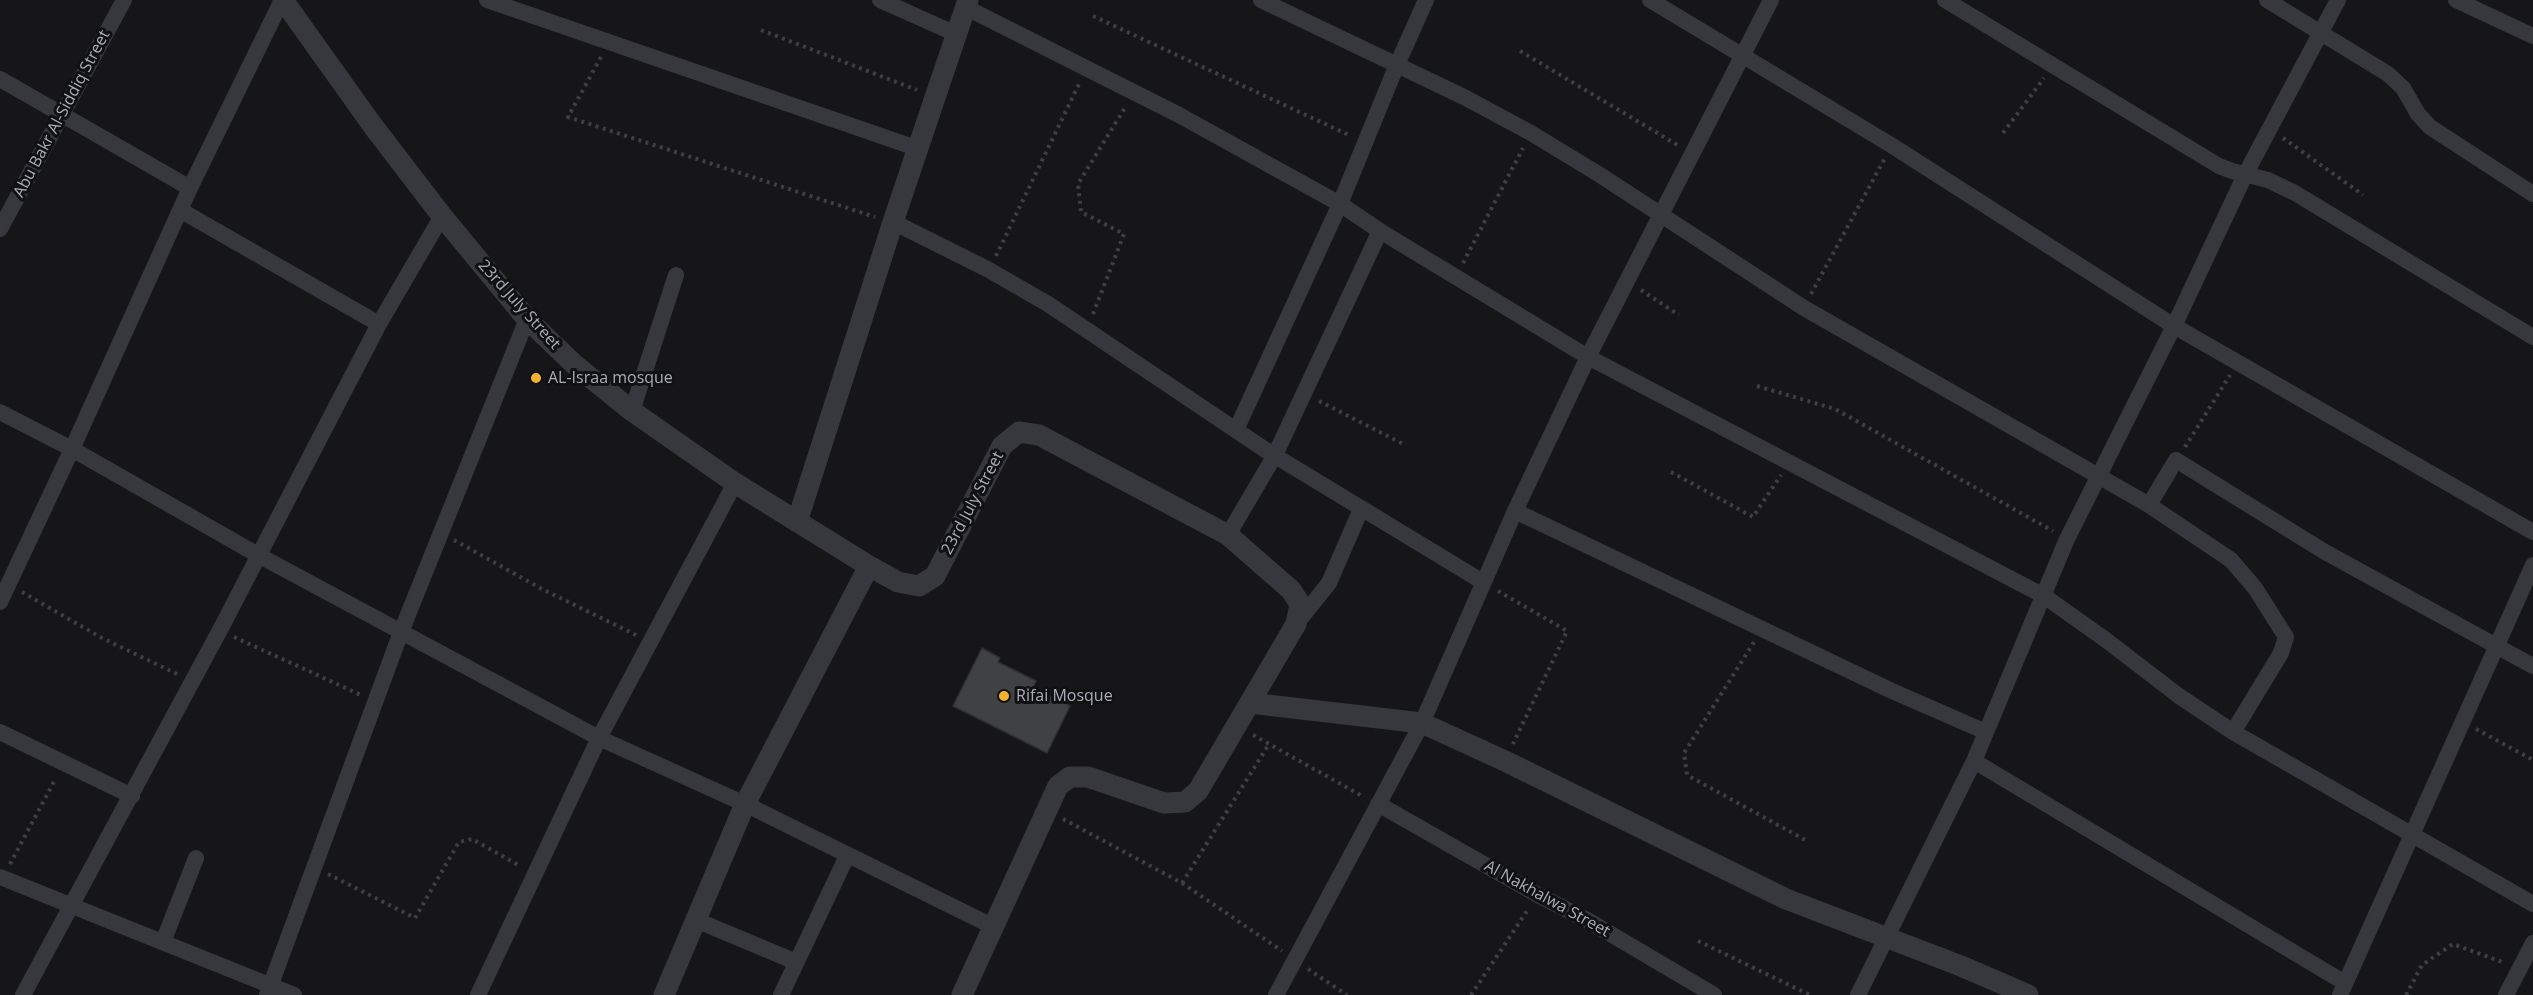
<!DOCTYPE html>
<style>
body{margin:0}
canvas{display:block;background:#161618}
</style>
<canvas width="2533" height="995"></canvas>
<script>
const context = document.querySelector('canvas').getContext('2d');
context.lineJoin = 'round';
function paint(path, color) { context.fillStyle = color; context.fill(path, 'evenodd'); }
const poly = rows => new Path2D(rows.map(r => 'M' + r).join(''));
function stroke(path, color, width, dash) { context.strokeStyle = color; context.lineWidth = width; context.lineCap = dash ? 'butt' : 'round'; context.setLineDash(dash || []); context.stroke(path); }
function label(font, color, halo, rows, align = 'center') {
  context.font = font + ' "Open Sans",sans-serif'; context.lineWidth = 6; context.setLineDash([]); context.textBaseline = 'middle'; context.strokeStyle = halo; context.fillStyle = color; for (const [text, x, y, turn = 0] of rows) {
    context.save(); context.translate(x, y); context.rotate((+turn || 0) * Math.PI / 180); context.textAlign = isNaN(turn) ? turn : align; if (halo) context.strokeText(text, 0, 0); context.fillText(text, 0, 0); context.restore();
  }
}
const building = poly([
 [982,648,1000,658,998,662,1036,681,1033,687,1070,706,1047,753,953,706,982,648]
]);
paint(building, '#404145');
stroke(building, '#303034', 1.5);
stroke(poly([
 [1093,16,1351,136],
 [761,30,917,90],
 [1520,51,1679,146],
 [601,57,568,117,875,217],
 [2003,133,2044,78],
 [2283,138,2363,195],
 [996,256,1080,82],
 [1463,263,1523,148],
 [1641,290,1679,315],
 [1811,294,1885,158],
 [1093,314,1124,234,1081,212,1078,184,1126,106],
 [1757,386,1835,409,2053,531],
 [1319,401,1403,444],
 [2185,447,2230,375],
 [1671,472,1753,517,1781,475],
 [454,540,542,589,636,635],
 [1498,591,1567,631,1513,744],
 [22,592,102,638,177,674],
 [234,637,361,695],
 [1754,642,1684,753,1687,775,1807,841],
 [2476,729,2533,760],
 [1253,735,1364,797],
 [1063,819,1182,883,1282,951],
 [10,864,56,778],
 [328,874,415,918,459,842,472,839,520,866],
 [1182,883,1269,744],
 [1698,941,1810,995],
 [1308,969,1347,995],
 [1471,995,1529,908],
 [2406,995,2422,965,2453,944,2505,963]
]), '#3d3f44', 4, [3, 4.5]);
stroke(poly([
 [487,0,919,149],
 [880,0,956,34],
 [1261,0,1464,97,1531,133,1600,175,1804,308,2149,505,2231,560,2255,588,2286,637,2281,653,2233,732],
 [1650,0,1891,145,2174,326,2533,532],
 [1945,0,2219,166,2232,171,2268,180,2295,193,2533,337],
 [2267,0,2388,74,2403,88,2418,114,2430,127,2533,194],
 [2456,0,2533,36],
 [965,7,1179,115,1340,204,1380,231,1588,357,2044,596,2106,640,2179,696,2233,732,2533,904],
 [0,79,190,188],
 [180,210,379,324],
 [893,222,989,270,1048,304,1267,451,1483,582],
 [0,229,124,0],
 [632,411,676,275],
 [0,412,72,449,258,555,599,738,745,804,994,927],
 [1236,430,1340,204,1396,67,1426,0],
 [2149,505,2176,460,2325,552,2533,666],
 [1515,511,1892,691,1986,732],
 [1228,535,1275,455,1380,231],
 [0,602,72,449,190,188,282,0],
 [1297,623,1329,583,1361,509],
 [0,732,132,796],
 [1974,761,2345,983],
 [1378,804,1538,895,1587,920,1714,995],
 [0,877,294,995],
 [696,920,796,962],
 [163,942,196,858],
 [23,995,220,630,379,324,442,216],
 [267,995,401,632,527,319],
 [478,995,599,738,735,483],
 [781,995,847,856],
 [1276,995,1422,723,1515,511,1588,357,1771,0],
 [1858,995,1974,761,2067,539,2174,326,2245,175,2338,0],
 [2340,995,2533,565],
 [2506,995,2533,943]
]), '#37383d', 16);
stroke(poly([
 [283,0,373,126,442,216,527,319,575,365,632,411,735,483,869,566,898,582,919,586,935,576,1002,446,1019,432,1039,435,1228,535,1291,590,1300,604,1296,624,1198,791,1185,802,1164,803,1088,777,1070,777,1058,786,962,995],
 [797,522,893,222,968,0],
 [1250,703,1422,723,1505,761,1786,899,1961,966,2028,995],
 [664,995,745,804,869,566]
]), '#37383d', 21);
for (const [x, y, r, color] of [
 [536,378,6,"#f2b134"],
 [1004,696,6,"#f2b134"]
]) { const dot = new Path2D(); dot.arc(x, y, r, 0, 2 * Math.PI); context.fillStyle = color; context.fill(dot); stroke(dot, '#111113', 2); }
label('16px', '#a8adb8', '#111113', [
 ["Abu Bakr Al-Siddiq Street",62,114,-62],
 ["23rd July Street",519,305,48],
 ["23rd July Street",973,503,-62],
 ["Al Nakhalwa Street",1547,899,29]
]);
label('16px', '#a8adb8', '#111113', [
 ["AL-Israa mosque",548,378],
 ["Rifai Mosque",1016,696]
], 'left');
</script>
